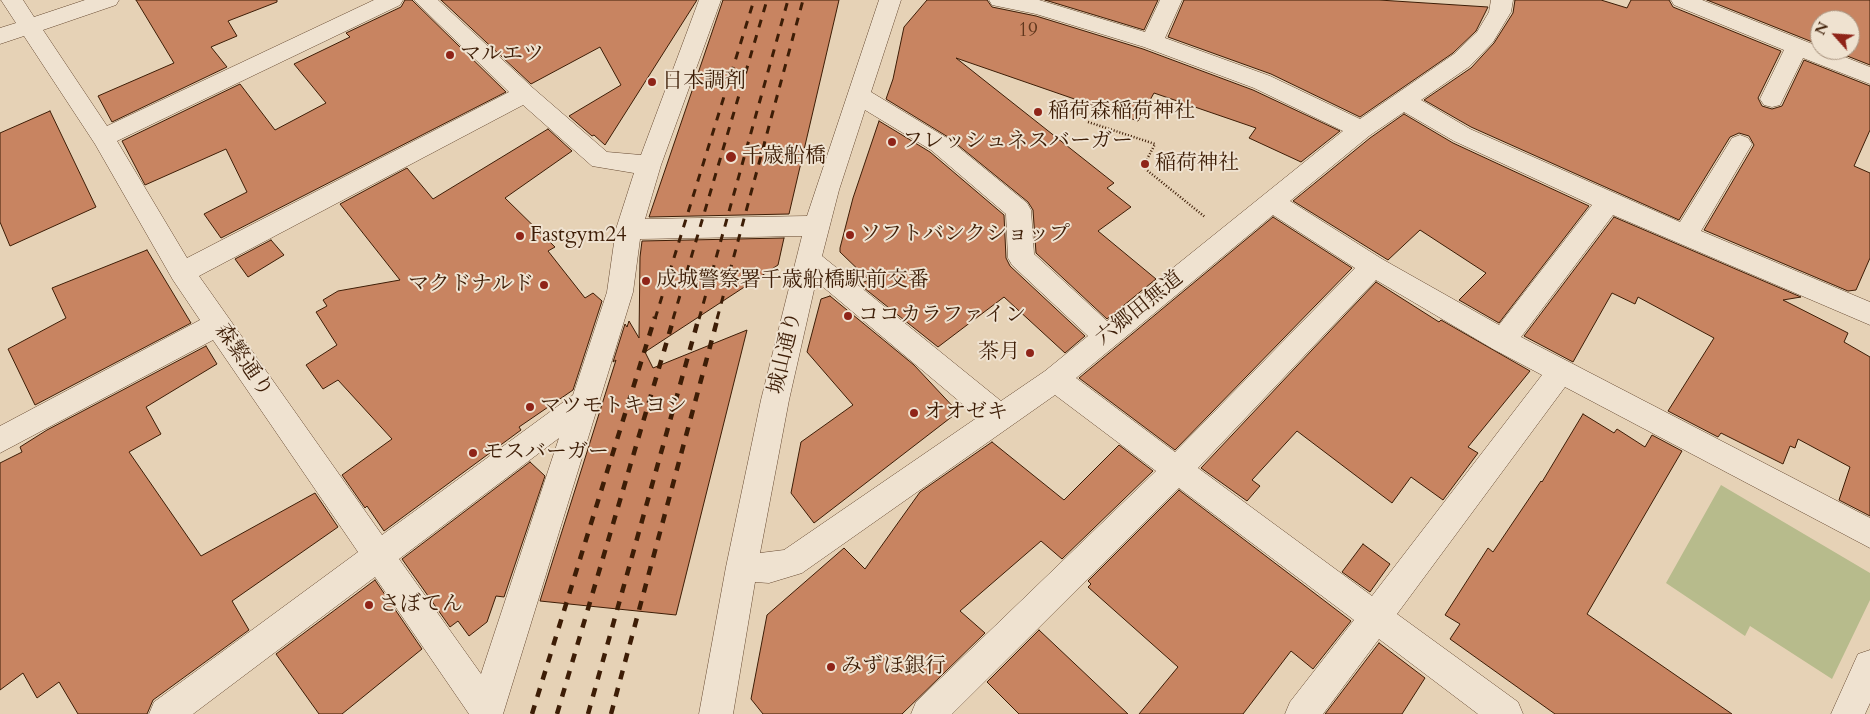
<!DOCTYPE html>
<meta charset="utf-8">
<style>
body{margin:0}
#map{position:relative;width:1870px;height:714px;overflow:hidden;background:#e6d2b6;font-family:Cardo,serif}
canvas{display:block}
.north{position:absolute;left:1810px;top:10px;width:50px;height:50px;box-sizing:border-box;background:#efe2d0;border:1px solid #a8937f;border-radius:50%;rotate:296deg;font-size:14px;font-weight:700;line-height:20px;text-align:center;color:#3d1d06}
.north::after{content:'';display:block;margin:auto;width:18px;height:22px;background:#8f2418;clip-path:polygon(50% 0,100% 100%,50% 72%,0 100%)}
</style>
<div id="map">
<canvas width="1870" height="714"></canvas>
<div class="north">N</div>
</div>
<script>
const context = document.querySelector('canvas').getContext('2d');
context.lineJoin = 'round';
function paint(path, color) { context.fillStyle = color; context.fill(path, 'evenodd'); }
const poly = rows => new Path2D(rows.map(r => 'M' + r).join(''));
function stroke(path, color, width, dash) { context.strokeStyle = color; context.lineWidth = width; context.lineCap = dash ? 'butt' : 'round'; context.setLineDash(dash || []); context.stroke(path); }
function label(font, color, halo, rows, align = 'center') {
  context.font = font + ' Cardo,"Noto Serif JP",serif'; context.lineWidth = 4; context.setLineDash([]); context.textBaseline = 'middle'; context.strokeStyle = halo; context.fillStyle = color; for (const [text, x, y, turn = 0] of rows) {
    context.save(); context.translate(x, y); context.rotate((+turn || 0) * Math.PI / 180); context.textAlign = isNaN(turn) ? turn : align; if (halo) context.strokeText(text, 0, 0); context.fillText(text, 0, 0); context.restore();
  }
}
paint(poly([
 [1721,485,1870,573,1870,600,1832,679,1750,626,1745,636,1666,583]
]), '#b7bb8c');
const building = poly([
 [136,0,277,0,277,2,228,21,237,36,211,47,227,67,112,122,98,96,174,63,136,0],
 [405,0,412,0,506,92,221,238,204,214,247,192,226,149,145,185,122,141,240,84,275,130,326,103,294,64,350,37,346,33,401,7,405,0],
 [441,0,697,0,605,145,594,135,592,136,569,116,621,85,600,47,531,84,441,0],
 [723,0,839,0,789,214,649,217,723,0],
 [927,0,987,0,992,7,1036,16,1143,49,1253,90,1340,131,1301,162,1249,138,1256,128,1154,93,1138,121,956,58,1114,183,1107,188,1131,207,1098,231,1156,279,1107,319,1036,253,1033,210,1028,202,948,137,886,99,893,79,904,27,927,0],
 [1045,0,1158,0,1144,30,1045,0],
 [1184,0,1379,0,1488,7,1476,31,1453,53,1360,117,1271,74,1168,37,1184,0],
 [1515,0,1601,0,1627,8,1631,0,1669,0,1673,7,1781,51,1758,98,1762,106,1772,109,1782,106,1804,60,1870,86,1870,130,1854,166,1870,173,1870,258,1856,290,1848,291,1704,230,1754,145,1749,136,1739,133,1730,137,1679,220,1471,127,1424,100,1471,68,1494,43,1513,13,1515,0],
 [1707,0,1870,0,1870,65,1832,50,1850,50,1850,20,1820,20,1820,45,1707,0],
 [50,111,96,207,10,246,0,222,0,133,50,111],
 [1404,114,1453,143,1589,206,1499,323,1459,300,1486,273,1420,230,1388,260,1293,201,1370,138,1404,114],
 [879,121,930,152,1004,215,1006,258,1010,266,1085,336,1065,353,1004,297,938,347,859,284,869,280,840,252,840,248,853,198,879,121],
 [548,129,572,151,505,198,555,247,548,251,585,298,593,293,602,301,573,390,519,427,521,430,384,531,367,506,365,508,342,475,392,439,338,380,323,389,306,365,337,345,316,312,327,306,323,300,338,291,400,280,340,204,407,168,433,199,548,129],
 [1273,217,1352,268,1175,450,1079,378,1273,217],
 [1614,217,1801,297,1783,300,1848,333,1844,342,1870,357,1870,516,1839,500,1850,467,1798,439,1795,448,1790,446,1783,464,1721,433,1718,437,1668,411,1714,338,1638,297,1635,304,1612,293,1573,362,1524,336,1614,217],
 [784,238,778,265,645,352,653,368,747,330,676,615,540,601,616,360,613,362,625,324,627,327,629,321,639,338,640,257,642,241,784,238],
 [271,240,284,255,248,277,235,259,271,240],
 [147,250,191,323,35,405,8,349,66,318,52,288,147,250],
 [1376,282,1439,322,1441,320,1530,371,1468,447,1478,453,1443,500,1411,477,1392,503,1297,431,1252,480,1260,486,1247,501,1201,468,1376,282],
 [830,296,914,365,958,412,814,523,791,493,801,442,853,405,807,352,821,299,830,296],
 [206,346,217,364,146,407,161,434,129,452,201,556,315,493,338,527,232,601,249,630,153,700,147,714,78,714,59,682,37,698,23,673,0,690,0,463,22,452,20,447,47,430,206,346],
 [1583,414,1614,433,1617,429,1645,447,1652,435,1682,451,1587,614,1732,714,1555,714,1450,639,1460,624,1445,615,1488,548,1493,552,1541,481,1542,482,1583,414],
 [992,442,1064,500,1119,445,1153,471,1062,559,1041,541,960,611,985,633,902,714,763,714,751,699,767,615,844,548,865,569,920,492,992,442],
 [530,462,545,476,504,597,496,596,487,622,469,636,458,621,450,627,402,559,530,462],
 [1179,490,1351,621,1313,669,1291,651,1243,714,1139,714,1178,667,1088,587,1091,584,1088,581,1179,490],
 [1363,544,1390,564,1370,592,1342,572,1363,544],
 [375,580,422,649,342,714,319,714,276,654,375,580],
 [1039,630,1128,714,1019,714,987,682,1039,630],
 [1379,643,1425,678,1402,714,1325,714,1379,643]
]);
paint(building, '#c88461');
stroke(building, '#3d1d06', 1);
const minor = poly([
 [1,0,23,0,34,17,85,0,119,0,116,5,43,30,107,126,374,0,403,0,400,5,117,141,187,258,509,92,414,0,438,0,533,88,607,152,641,155,699,0,721,0,661,165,645,219,807,216,879,0,901,0,871,92,947,138,1027,203,1031,210,1034,254,1107,321,1343,131,1254,88,1144,47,1036,14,992,5,989,0,1039,0,1145,32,1160,0,1182,0,1165,38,1270,76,1360,119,1454,54,1477,32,1489,12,1491,0,1513,0,1511,12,1493,42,1470,66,1421,100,1470,129,1680,222,1732,138,1740,135,1748,138,1752,144,1701,231,1870,302,1870,325,1613,215,1521,337,1870,518,1870,548,1565,387,1397,614,1518,702,1523,714,1478,714,1379,639,1323,714,1285,714,1290,702,1354,620,1179,488,952,714,911,714,916,702,1156,471,1055,395,802,573,769,583,755,582,733,714,699,714,726,567,761,400,802,236,640,239,633,292,503,714,469,714,375,577,193,714,149,714,154,702,358,552,213,340,0,453,0,426,200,320,173,280,95,144,24,36,0,44,0,28,16,23,1,0],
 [523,105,592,166,634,173,616,229,607,292,573,395,382,535,199,276,523,105],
 [865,110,931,150,1006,214,1008,258,1012,265,1088,336,1045,371,1001,401,822,256,839,190,865,110],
 [1404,112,1454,141,1592,205,1499,325,1382,259,1290,201,1369,136,1404,112],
 [1273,215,1355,268,1175,452,1076,378,1273,215],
 [1376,280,1493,349,1542,375,1372,596,1198,468,1376,280],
 [816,281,978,417,784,550,760,553,789,400,816,281],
 [559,438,481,674,399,559,559,438],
 [1671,0,1702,0,1820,47,1820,50,1827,50,1870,67,1870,84,1803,58,1780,105,1772,107,1764,105,1760,99,1784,50,1674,5,1671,0],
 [1870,650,1870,703,1865,714,1831,714,1858,654,1870,650]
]);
stroke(minor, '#674a32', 1);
stroke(poly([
 [1088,122,1155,144,1143,167,1205,217]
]), '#3d1d06', 2.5, [1, 2]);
paint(minor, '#efe2d0');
stroke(poly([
 [655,319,754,0],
 [673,319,767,0],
 [699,319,788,0],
 [717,319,803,0]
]), '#3d1d06', 3, [8, 8]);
stroke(poly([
 [532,714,655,317],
 [557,714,674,317],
 [588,714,699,317],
 [611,714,718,317]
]), '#3d1d06', 4.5, [9, 9]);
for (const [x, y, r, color] of [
 [450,55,5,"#8f2418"],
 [652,82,5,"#8f2418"],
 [1038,112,5,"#8f2418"],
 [892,142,5,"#8f2418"],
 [731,157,6,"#8f2418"],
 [1145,164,5,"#8f2418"],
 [850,235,5,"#8f2418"],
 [520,236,5,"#8f2418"],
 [646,281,5,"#8f2418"],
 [544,285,5,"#8f2418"],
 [848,316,5,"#8f2418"],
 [1030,353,5,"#8f2418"],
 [530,407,5,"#8f2418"],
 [914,413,5,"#8f2418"],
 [473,453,5,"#8f2418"],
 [369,605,5,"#8f2418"],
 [831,667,5,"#8f2418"]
]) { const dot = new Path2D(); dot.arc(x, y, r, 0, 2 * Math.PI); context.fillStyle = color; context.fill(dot); stroke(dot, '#efe2d0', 2); }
label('19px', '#60371d', null, [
 ["19",1028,32]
]);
label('21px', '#3d1d06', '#efe2d0', [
 ["マルエツ",460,55],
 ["日本調剤",662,82],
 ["稲荷森稲荷神社",1048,112],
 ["フレッシュネスバーガー",902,142],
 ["千歳船橋",742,157],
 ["稲荷神社",1155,164],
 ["ソフトバンクショップ",860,235],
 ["Fastgym24",530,236],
 ["成城警察署千歳船橋駅前交番",656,281],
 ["マクドナルド",534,285,"right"],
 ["ココカラファイン",858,316],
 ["茶月",1020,353,"right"],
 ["マツモトキヨシ",540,407],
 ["オオゼキ",924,413],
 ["モスバーガー",483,453],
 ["さぼてん",379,605],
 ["みずほ銀行",841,667]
], 'left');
label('21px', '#3d1d06', '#efe2d0', [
 ["六郷田無道",1140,309,-39],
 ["城山通り",786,353,-77],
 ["森繁通り",243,361,55]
]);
</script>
